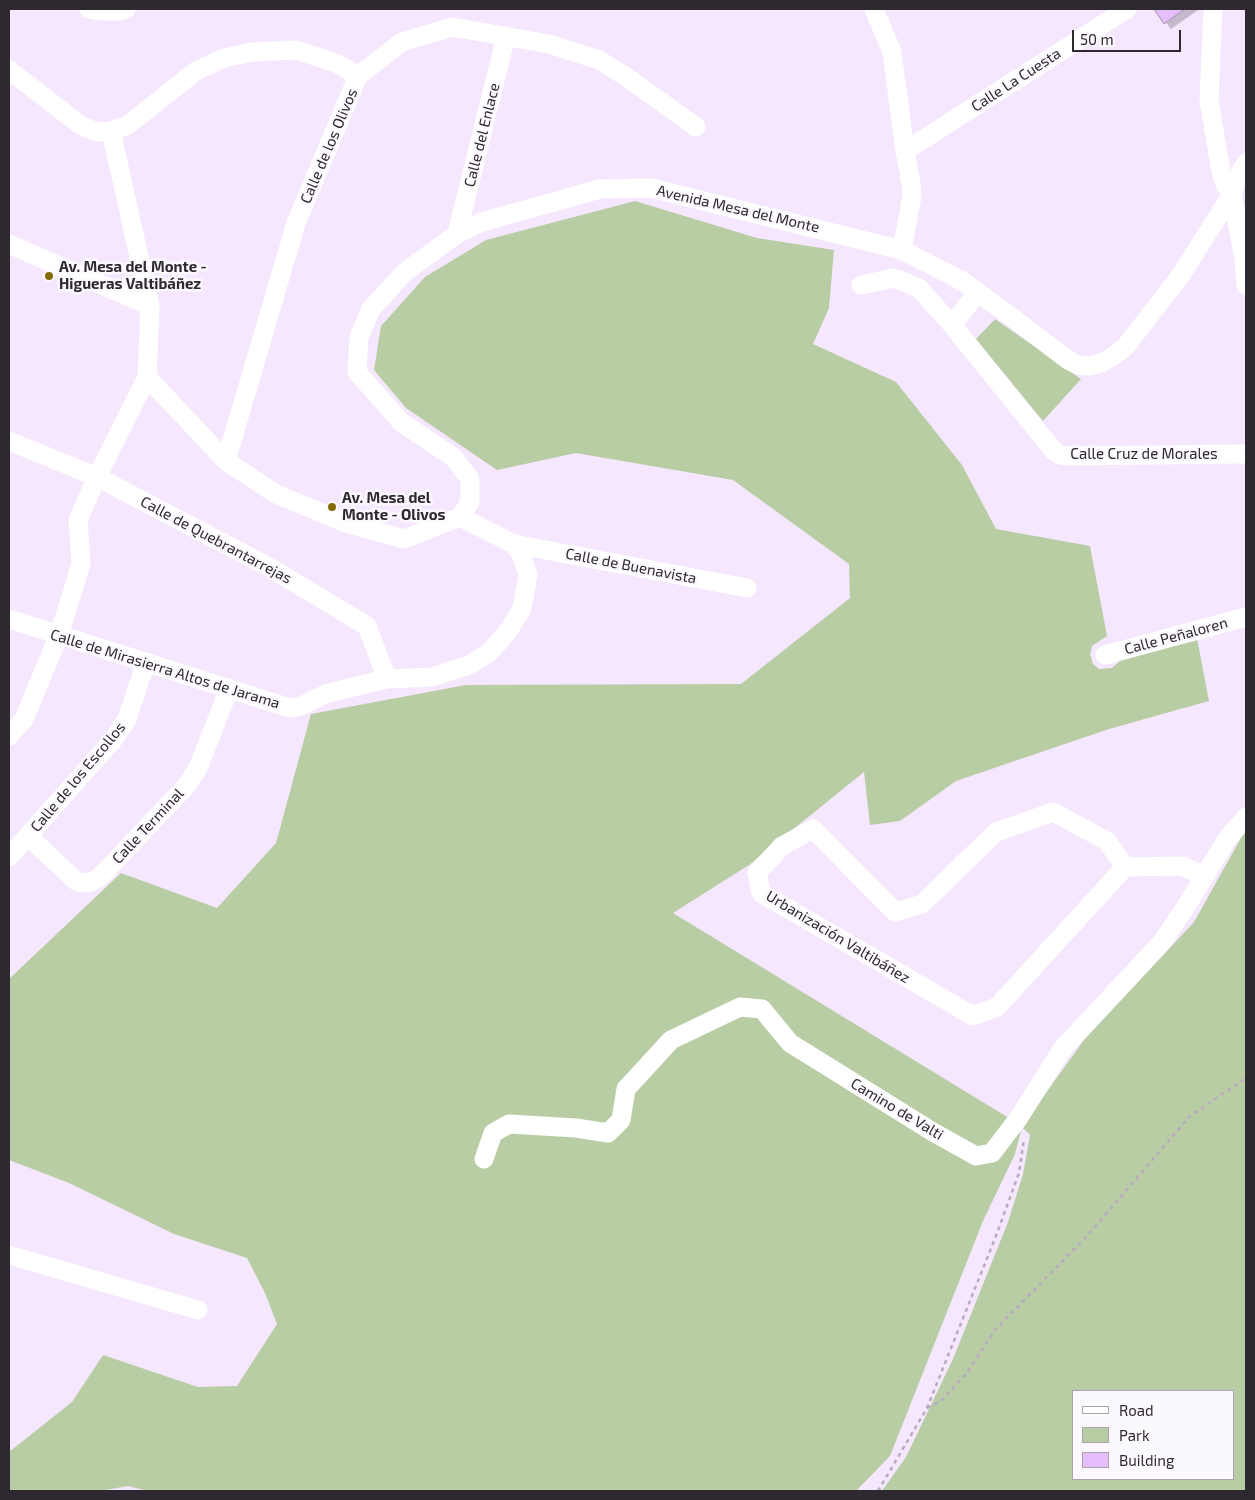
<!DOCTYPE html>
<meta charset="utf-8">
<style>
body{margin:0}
#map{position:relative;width:1255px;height:1500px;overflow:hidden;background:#f5e7fd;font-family:"Exo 2",sans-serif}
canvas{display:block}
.frame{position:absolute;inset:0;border:10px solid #2e2830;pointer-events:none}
.legend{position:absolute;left:1072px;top:1390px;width:162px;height:90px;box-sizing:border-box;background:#fcf9fe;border:1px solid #aaa5ac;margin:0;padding:6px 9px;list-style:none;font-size:15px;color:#2e2830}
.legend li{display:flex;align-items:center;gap:10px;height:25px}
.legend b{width:25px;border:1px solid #aaa5ac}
.scale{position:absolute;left:1072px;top:30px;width:109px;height:22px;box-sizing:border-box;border:2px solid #2e2830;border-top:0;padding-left:6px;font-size:15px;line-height:18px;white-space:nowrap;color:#2e2830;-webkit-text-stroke:4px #fcf9fe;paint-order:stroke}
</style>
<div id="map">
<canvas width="1255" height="1500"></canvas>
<div class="frame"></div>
<ul class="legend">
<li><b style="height:6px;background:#fff"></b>Road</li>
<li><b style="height:14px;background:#b9cda5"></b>Park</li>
<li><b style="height:14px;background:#e7befc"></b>Building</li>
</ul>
<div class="scale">50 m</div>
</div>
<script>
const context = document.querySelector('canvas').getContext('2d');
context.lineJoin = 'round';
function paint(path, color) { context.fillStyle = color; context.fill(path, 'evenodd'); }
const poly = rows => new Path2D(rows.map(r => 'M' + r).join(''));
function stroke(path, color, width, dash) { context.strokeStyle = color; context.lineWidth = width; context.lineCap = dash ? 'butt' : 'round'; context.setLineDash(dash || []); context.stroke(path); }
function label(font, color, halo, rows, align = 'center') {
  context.font = font + ' "Exo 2",sans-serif'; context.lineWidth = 5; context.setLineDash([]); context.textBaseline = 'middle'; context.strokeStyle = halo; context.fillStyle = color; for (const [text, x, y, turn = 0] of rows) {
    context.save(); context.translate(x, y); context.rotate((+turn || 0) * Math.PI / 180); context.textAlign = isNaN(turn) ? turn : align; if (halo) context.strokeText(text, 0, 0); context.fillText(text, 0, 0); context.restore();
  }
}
paint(poly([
 [635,201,757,238,834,250,829,308,813,344,896,382,962,465,996,529,1090,546,1107,636,1092,646,1090,654,1093,664,1099,669,1112,668,1122,659,1197,638,1209,701,1109,729,956,781,900,821,870,825,864,772,749,865,673,913,1022,1126,1084,1040,1194,922,1246,829,1246,1491,882,1491,906,1457,953,1359,1008,1222,1023,1174,1030,1135,1022,1127,1015,1154,983,1221,890,1456,856,1491,148,1491,128,1486,100,1491,9,1491,9,1452,72,1402,103,1355,198,1387,237,1386,277,1324,265,1293,247,1258,174,1234,69,1183,9,1160,9,979,121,873,217,908,276,843,311,714,466,685,741,684,850,598,849,564,733,480,576,453,497,470,406,408,374,370,381,326,425,277,486,240],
 [1074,1391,1234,1391,1234,1479,1074,1479],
 [995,319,1081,379,1043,421,976,339]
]), '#b9cda5');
paint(poly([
 [1156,9,1198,9,1198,10,1171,29]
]), '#0003');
const building = poly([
 [1154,9,1185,9,1164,24,1154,9]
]);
paint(building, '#e7befc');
stroke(building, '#a093a7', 1);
stroke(poly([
 [927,1408,940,1402,967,1373,995,1330,1087,1236,1190,1116,1246,1078],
 [878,1491,927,1408,996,1236,1019,1173,1024,1139]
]), '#b7acbe', 2.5, [4, 4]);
stroke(poly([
 [89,9,100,11,120,11,126,9],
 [874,9,892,52,905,151,911,183,912,196,902,250],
 [1213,9,1209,100,1221,172,1225,184,1232,194,1244,259,1246,285],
 [9,70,79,124,96,132,111,131,128,125,196,71,224,58,252,52,296,50,336,63,358,76],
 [905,151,1127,9],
 [457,234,506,36],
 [9,244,150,306],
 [861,285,894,278,919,288,952,325],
 [978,292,952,325,1053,450,1060,455,1069,456,1246,454],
 [147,377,226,461,276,494,346,523,404,539,460,517,470,502,470,479,453,457,401,422,357,372,359,337,371,309,405,272,457,234,482,222,600,189,651,188,902,250,962,281,1005,312,1068,360,1078,365,1089,366,1101,363,1114,356,1126,346,1181,275,1232,194,1237,178,1246,163],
 [9,441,97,477,269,567,367,626,387,679],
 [226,461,296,223,358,76,402,42,452,27,549,44,599,60,628,78,696,127],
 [514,544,747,588],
 [9,619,290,708,301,706,328,693,387,679,432,677,469,665,490,652,509,630,522,608,528,575,522,556,514,544,460,517],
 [1105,655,1246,617],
 [9,736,24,719,59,635,81,564,78,520,97,477,147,377,150,306,111,131],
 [28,836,76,881,83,883,91,882,99,878,187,785,198,768,229,689],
 [9,857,113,740,127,719,146,662],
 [1125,867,1107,841,1053,812,996,832,922,904,895,912,813,829,782,846,757,873,761,893,973,1016,997,1007,1125,867,1182,866,1204,876],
 [484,1159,493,1133,509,1124,576,1128,608,1133,621,1120,626,1089,671,1040,740,1007,762,1009,790,1043,933,1132,976,1156,992,1153,1018,1119,1063,1048,1162,942,1185,908,1227,839,1246,817],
 [9,1255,198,1310]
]), '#fff', 19);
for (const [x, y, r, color] of [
 [49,276,5,"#836c07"],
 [332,507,5,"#836c07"]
]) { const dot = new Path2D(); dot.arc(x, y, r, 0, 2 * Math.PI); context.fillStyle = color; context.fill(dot); stroke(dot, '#fcf9fe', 2); }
label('15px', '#2e2830', '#fcf9fe', [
 ["Calle La Cuesta",1016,80,-33],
 ["Calle del Enlace",482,135,-76],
 ["Calle de los Olivos",329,146,-67],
 ["Avenida Mesa del Monte",738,209,13],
 ["Calle Cruz de Morales",1144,454],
 ["Calle de Quebrantarrejas",216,540,28],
 ["Calle de Buenavista",631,566,11],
 ["Calle Peñaloren",1176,636,-15],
 ["Calle de Mirasierra Altos de Jarama",165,669,17],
 ["Calle de los Escollos",78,777,-50],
 ["Calle Terminal",148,826,-47],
 ["Urbanización Valtibáñez",838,937,31],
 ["Camino de Valti",897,1109,31]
]);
label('bold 15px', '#2e2830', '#fcf9fe', [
 ["Av. Mesa del Monte -",59,267],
 ["Higueras Valtibáñez",59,284],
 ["Av. Mesa del",342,498],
 ["Monte - Olivos",342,515]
], 'left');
</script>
